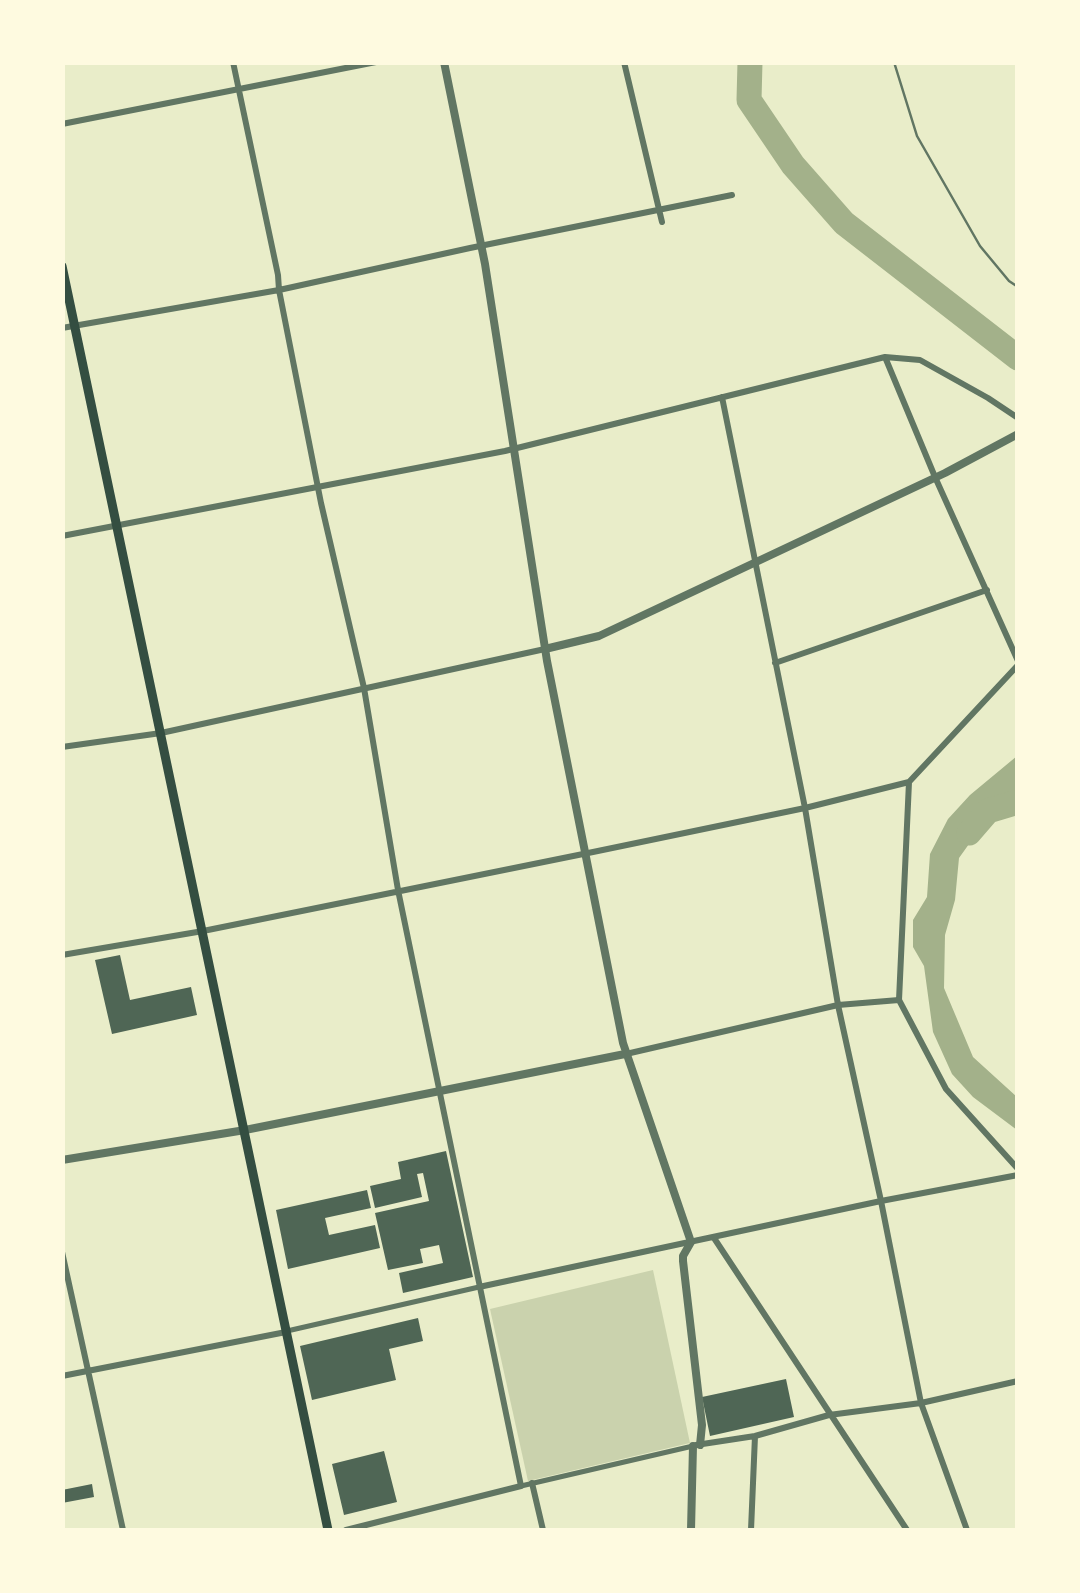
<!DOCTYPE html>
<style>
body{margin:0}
#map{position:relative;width:1080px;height:1593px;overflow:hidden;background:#e9edc9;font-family:Ubuntu,sans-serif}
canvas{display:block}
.frame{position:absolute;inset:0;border:65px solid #fefae0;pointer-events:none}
</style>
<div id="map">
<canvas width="1080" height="1593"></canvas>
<div class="frame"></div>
</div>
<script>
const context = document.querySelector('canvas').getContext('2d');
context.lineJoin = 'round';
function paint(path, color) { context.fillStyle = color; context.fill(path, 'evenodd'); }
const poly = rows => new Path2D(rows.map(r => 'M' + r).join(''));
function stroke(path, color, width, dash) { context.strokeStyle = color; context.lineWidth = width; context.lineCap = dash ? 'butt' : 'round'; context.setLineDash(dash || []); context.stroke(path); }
paint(poly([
 [653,1270,690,1443,528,1481,490,1309]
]), '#cad2ad');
paint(poly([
 [1017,756,1017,794,994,809,959,858,955,900,945,935,944,988,973,1057,1017,1097,1017,1130,973,1097,952,1074,933,1032,924,966,913,947,913,920,927,897,930,854,948,819,970,795]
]), '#a3b18a');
stroke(poly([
 [750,62,749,100,793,165,844,223,1018,358],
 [969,833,988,811,1018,802]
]), '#a3b18a', 25);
paint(poly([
 [120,955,130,1000,191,987,197,1015,112,1034,95,960],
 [446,1151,473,1277,403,1293,399,1273,443,1263,439,1245,420,1249,423,1263,388,1270,375,1213,429,1201,423,1173,417,1174,422,1197,375,1208,370,1186,401,1179,398,1162],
 [367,1190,371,1208,325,1218,329,1235,375,1225,380,1248,288,1269,276,1210],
 [418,1318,423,1341,389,1349,396,1380,312,1400,300,1346],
 [786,1379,794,1417,710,1436,702,1397],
 [384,1451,397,1502,344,1515,332,1464],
 [92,1484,94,1497,62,1503,62,1490]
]), '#4f6655');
stroke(poly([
 [894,62,917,136,980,246,1009,281,1018,287]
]), '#617663', 2.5);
stroke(poly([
 [287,1331,479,1287],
 [521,1486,693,1446]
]), '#617663', 5);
stroke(poly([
 [233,62,278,275,279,290,321,503,364,688,398,890,521,1486,346,1530],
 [624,62,662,222],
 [62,124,376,62],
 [62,328,279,290,470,248,732,195],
 [885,357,935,477,1018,661],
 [722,397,805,808,838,1005,881,1201,921,1403,967,1530],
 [62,536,505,451,885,357,920,360,988,398,1018,418],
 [775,663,987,590],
 [1018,665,909,782,899,1000,946,1089,1018,1169],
 [62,747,161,733,545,649],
 [62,955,203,931,593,852,805,808,909,782],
 [626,1054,838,1005,899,1000],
 [714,1238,907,1530],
 [62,1252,123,1530],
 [479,1287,881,1201,1018,1175],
 [62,1376,286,1332],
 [696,1445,755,1436,829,1415,921,1403,1018,1381],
 [532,1483,543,1530],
 [751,1530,755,1436]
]), '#617663', 6);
stroke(poly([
 [444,62,485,264,547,661,623,1043,691,1242,683,1256,683,1261,702,1425,700,1445],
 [545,649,599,636,945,473,1018,434],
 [62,1160,245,1130,625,1054],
 [691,1530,693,1446]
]), '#617663', 8);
stroke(poly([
 [62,266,328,1530]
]), '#344e41', 9);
</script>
